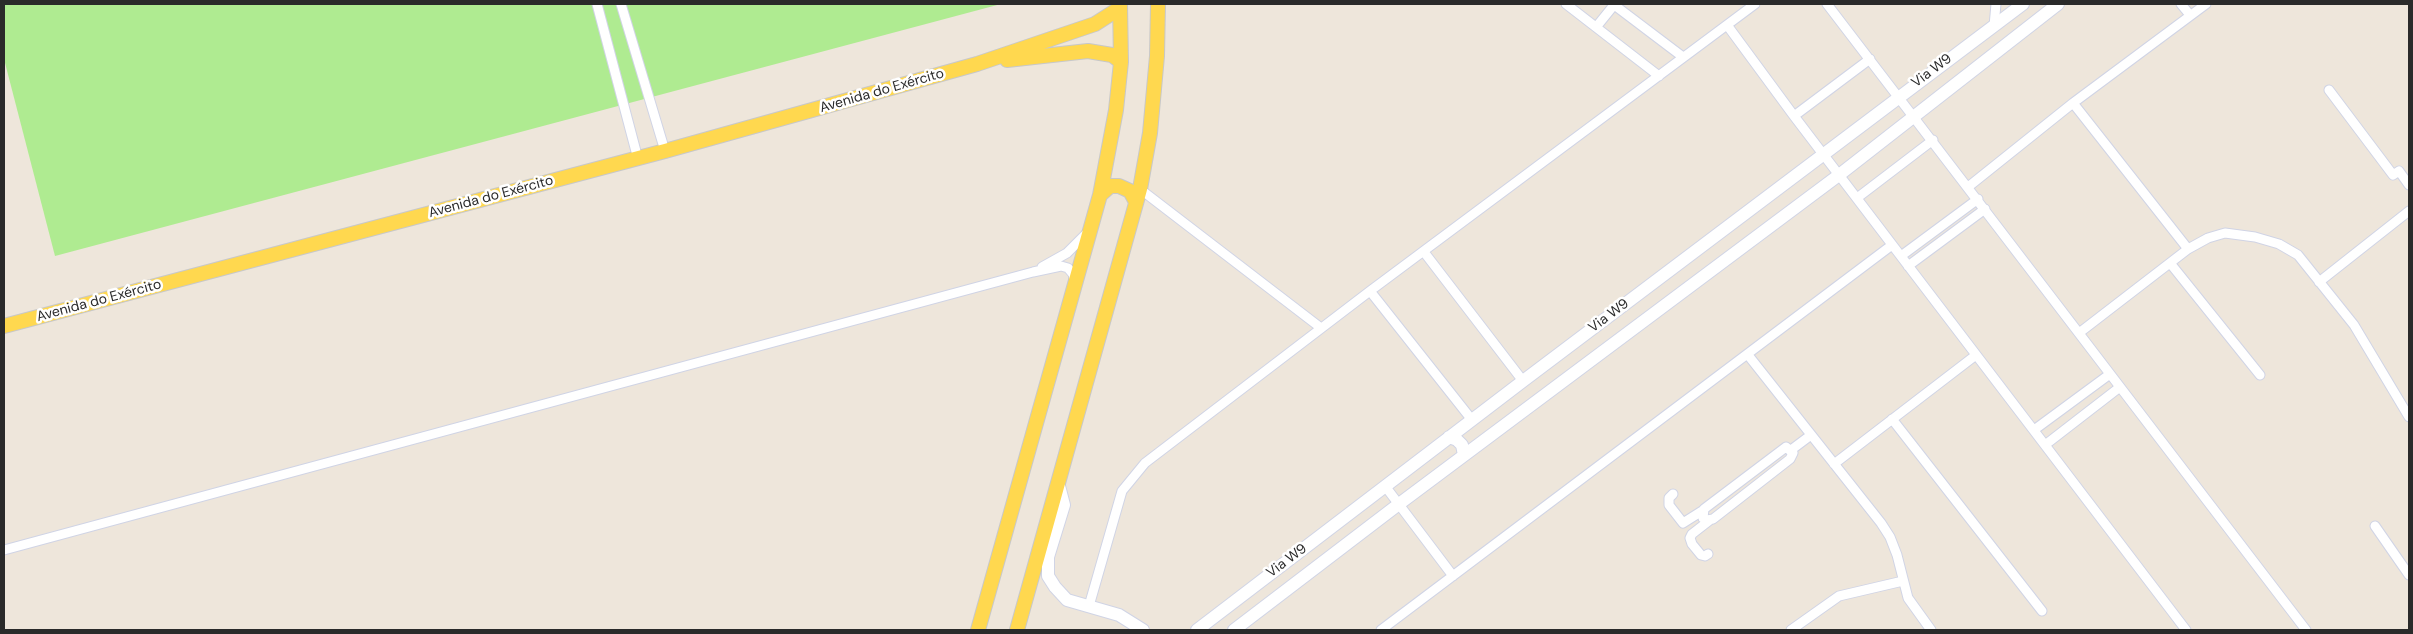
<!DOCTYPE html>
<meta charset="utf-8">
<style>
body{margin:0}
#map{position:relative;width:2413px;height:634px;overflow:hidden;background:#eee6db;font-family:"DM Sans",sans-serif}
canvas{display:block}
.frame{position:absolute;inset:0;border:5px solid #2a2a2a;pointer-events:none}
</style>
<div id="map">
<canvas width="2413" height="634"></canvas>
<div class="frame"></div>
</div>
<script>
const context = document.querySelector('canvas').getContext('2d');
context.lineJoin = 'round';
function paint(path, color) { context.fillStyle = color; context.fill(path, 'evenodd'); }
const poly = rows => new Path2D(rows.map(r => 'M' + r).join(''));
function stroke(path, color, width, dash) { context.strokeStyle = color; context.lineWidth = width; context.lineCap = dash ? 'butt' : 'round'; context.setLineDash(dash || []); context.stroke(path); }
function label(font, color, halo, rows, align = 'center') {
  context.font = font + ' "DM Sans",sans-serif'; context.lineWidth = 5; context.setLineDash([]); context.textBaseline = 'middle'; context.strokeStyle = halo; context.fillStyle = color; for (const [text, x, y, turn = 0] of rows) {
    context.save(); context.translate(x, y); context.rotate((+turn || 0) * Math.PI / 180); context.textAlign = isNaN(turn) ? turn : align; if (halo) context.strokeText(text, 0, 0); context.fillText(text, 0, 0); context.restore();
  }
}
paint(poly([
 [4,4,1001,4,55,256,4,59]
]), '#afeb91');
const street = poly([
 [597,4,638,159],
 [621,4,665,151],
 [1566,4,1659,76],
 [1613,4,1683,57],
 [1827,4,2306,630],
 [2181,4,2190,15],
 [1727,25,1794,116,2186,630],
 [1597,26,1614,5],
 [1994,26,1996,4],
 [2329,90,2393,175,2399,171,2409,185],
 [2073,103,2188,249],
 [1794,116,1870,59],
 [1968,187,2073,103,2206,4],
 [1140,189,1321,328],
 [1857,198,1933,140],
 [1424,252,1523,381],
 [1901,256,1978,199],
 [2170,263,2260,375],
 [1908,266,1985,209],
 [1042,267,1067,253,1087,233],
 [2319,282,2409,211],
 [1370,291,1472,420],
 [2079,333,2188,249,2208,238,2225,233,2255,237,2279,244,2298,255,2354,325,2409,417],
 [1748,355,1881,523,1890,537,1897,555,1908,598,1931,630],
 [1892,419,2042,611],
 [2034,430,2110,374],
 [2045,445,2120,387],
 [1786,447,1793,453,1790,459,1713,519,1707,520,1703,518,1704,509,1786,447],
 [1791,450,1811,435],
 [1834,464,1976,355],
 [1385,486,1453,576],
 [1673,494,1669,498,1669,505,1683,523,1702,511],
 [2375,526,2409,575],
 [4,550,1033,272,1061,266,1068,268,1073,274,1075,282],
 [1708,554,1705,556,1701,555,1692,544,1690,538,1692,534,1710,520],
 [1089,606,1122,491,1145,463,1370,291,1755,4],
 [1381,630,1892,245],
 [1791,630,1839,596,1903,581]
]);
const secondary = poly([
 [1449,437,1457,440,1462,445,1464,455],
 [1058,482,1064,505,1048,557,1048,576,1055,587,1067,600,1119,615,1143,630],
 [1197,630,1523,381,2023,4],
 [1234,630,1399,504,1839,175,2058,4]
]);
const primary = poly([
 [1007,60,1088,51,1112,55,1121,62],
 [1100,195,1110,186,1119,186,1130,191,1136,202],
 [4,326,665,151,977,64,1095,24,1120,8],
 [978,630,1100,195,1116,110,1121,62,1120,4],
 [1017,630,1140,189,1150,133,1157,56,1158,4]
]);
stroke(street, '#d0d4e5', 11);
stroke(secondary, '#d0d4e5', 14);
stroke(primary, '#c8c8c8', 16);
stroke(street, '#fff', 9);
stroke(secondary, '#fff', 12);
stroke(primary, '#ffd84f', 14);
label('14px', '#2a2a2a', '#fff', [
 ["Via W9",1932,71,-37],
 ["Avenida do Exército",882,91,-16],
 ["Avenida do Exército",491,197,-15],
 ["Avenida do Exército",99,301,-15],
 ["Via W9",1609,316,-37],
 ["Via W9",1287,561,-37]
]);
</script>
